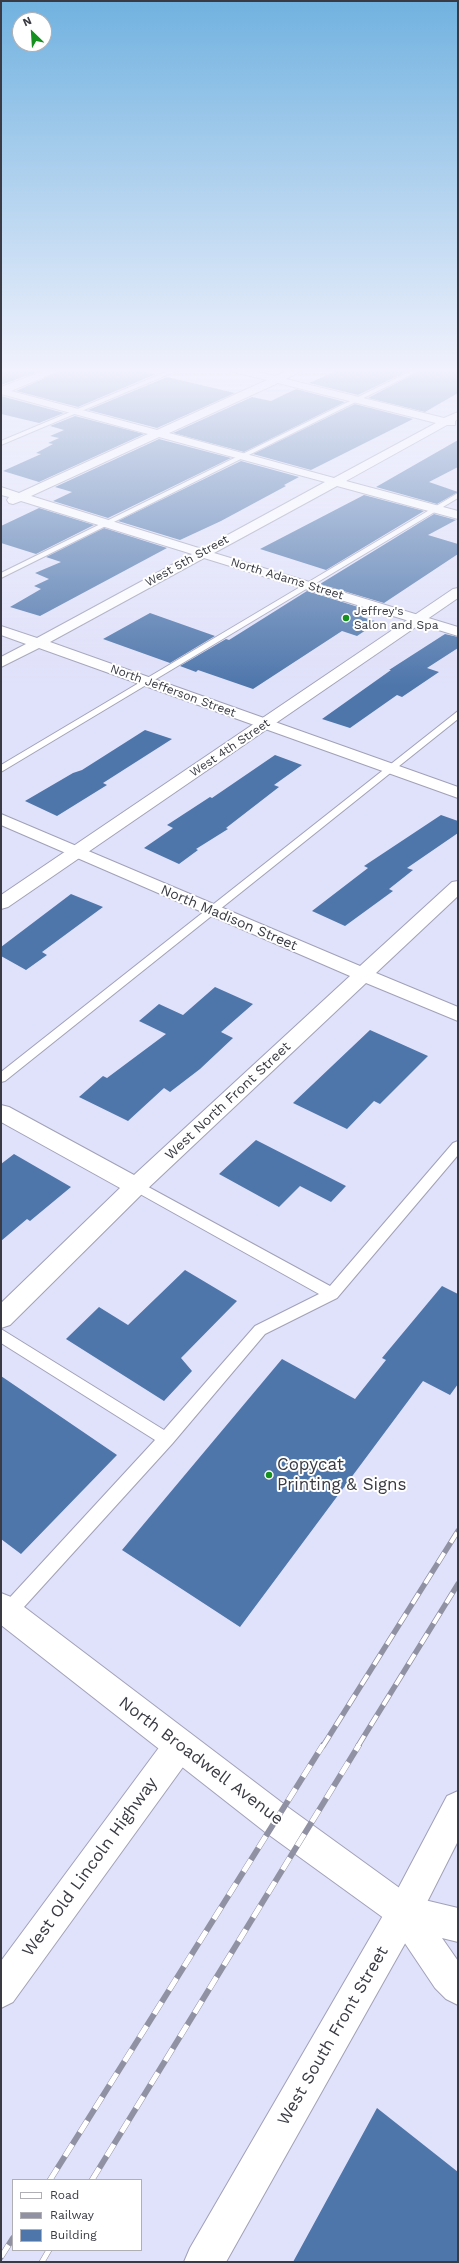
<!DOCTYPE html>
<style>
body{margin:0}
#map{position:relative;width:459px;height:2263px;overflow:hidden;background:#e0e1fa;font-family:"Work Sans",sans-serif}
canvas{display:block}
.frame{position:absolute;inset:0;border:2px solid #393a43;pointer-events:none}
.legend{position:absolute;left:12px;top:2179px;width:130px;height:72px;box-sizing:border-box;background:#fff;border:1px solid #b0b0b4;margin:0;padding:5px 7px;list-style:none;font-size:12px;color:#393a43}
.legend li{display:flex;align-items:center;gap:8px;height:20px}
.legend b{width:20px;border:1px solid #b0b0b4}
.north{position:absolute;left:12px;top:12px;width:40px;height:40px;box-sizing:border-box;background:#fff;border:1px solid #b0b0b4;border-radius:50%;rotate:335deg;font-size:11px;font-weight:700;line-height:16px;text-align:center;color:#393a43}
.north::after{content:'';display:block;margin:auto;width:14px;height:18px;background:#14911f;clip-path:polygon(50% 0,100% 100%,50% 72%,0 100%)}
</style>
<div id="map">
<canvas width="459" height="2263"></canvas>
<div class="frame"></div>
<ul class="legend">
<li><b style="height:5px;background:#fff"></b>Road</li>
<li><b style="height:5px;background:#9091a2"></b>Railway</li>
<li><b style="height:11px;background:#4e76ab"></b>Building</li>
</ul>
<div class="north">N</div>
</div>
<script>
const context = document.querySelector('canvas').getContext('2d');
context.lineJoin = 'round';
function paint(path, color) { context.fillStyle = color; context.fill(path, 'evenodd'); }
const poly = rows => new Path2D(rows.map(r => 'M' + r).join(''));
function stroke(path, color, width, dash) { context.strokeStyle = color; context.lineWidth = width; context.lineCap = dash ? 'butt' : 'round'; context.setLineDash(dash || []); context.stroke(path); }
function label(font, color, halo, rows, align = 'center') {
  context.font = font + ' "Work Sans",sans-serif'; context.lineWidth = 4; context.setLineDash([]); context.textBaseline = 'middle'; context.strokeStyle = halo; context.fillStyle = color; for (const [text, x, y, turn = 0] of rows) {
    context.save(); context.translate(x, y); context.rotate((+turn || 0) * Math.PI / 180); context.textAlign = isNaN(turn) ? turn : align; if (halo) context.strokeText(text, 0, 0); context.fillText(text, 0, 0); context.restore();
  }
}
paint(poly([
 [1,369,45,369,1,385],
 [64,369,133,369,156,374,78,407,16,391],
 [341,369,412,369,358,395,309,383],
 [423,369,458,369,458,393,425,412,368,398],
 [167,377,235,393,157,428,88,410],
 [296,389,345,402,244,452,173,433,252,397,271,401],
 [1,396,64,413,39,423,1,414],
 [355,404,413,419,311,470,253,454],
 [75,416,144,434,39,482,3,471,41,454,36,453,53,444,48,443,59,438,50,436,64,430,50,426],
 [159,439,231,458,108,518,53,501,72,492,55,487],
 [458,440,458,467,429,482,458,492,437,504,376,487],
 [241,461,299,477,284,485,286,486,221,521,180,540,118,521],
 [364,495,424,511,326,570,260,549],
 [39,508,94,525,36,554,1,543,1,526],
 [434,514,456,520,428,535,458,544,458,554,384,603,320,584],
 [104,528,167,548,40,616,10,607,41,589,34,586,49,579,35,573,61,562,46,557],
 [307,591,371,611,362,617,378,622,357,636,342,631,253,689,198,670,196,672,180,666,226,639,229,640],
 [150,613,215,636,170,663,103,639],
 [445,634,458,637,458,648,427,668,439,672,402,697,397,695,350,728,322,719,391,670,389,670],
 [145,730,172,739,103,783,107,785,57,816,25,801,73,773,82,770],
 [275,755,302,765,274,785,279,787,226,828,228,829,196,849,198,850,179,864,144,848,173,828,167,825,210,797,212,798],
 [441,815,458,821,458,833,407,868,413,870,389,889,393,891,345,926,312,911,368,868,364,866],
 [71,894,103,907,42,952,47,955,26,970,1,956,1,947],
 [215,987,253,1004,221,1032,233,1038,200,1069,170,1092,164,1088,128,1121,79,1097,103,1076,107,1078,166,1034,139,1021,159,1004,183,1015],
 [370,1030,428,1056,380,1104,374,1101,347,1129,293,1103],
 [256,1140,346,1186,331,1202,300,1186,279,1207,219,1174],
 [14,1154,71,1187,30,1221,27,1219,1,1241,1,1164],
 [185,1270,237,1301,181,1358,192,1371,164,1401,66,1339,99,1307,128,1325],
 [442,1286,458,1294,458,1384,450,1395,423,1381,240,1627,122,1550,282,1359,355,1399,386,1360,382,1358],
 [1,1376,117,1455,21,1554,1,1539],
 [377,2108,458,2172,458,2262,293,2262]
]), '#4e76ab');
const service = poly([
 [173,369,181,369,1,445,1,441,173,369],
 [415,369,422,369,1,578,1,573,415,369],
 [458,493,458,498,1,772,1,765,458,493],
 [458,711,458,719,5,1081,1,1082,1,1072,458,711],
 [458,1141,458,1155,337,1298,265,1334,172,1444,14,1618,8,1620,2,1618,2,1606,155,1440,1,1343,1,1329,164,1430,255,1326,319,1294,131,1189,129,1186,131,1183,141,1183,330,1286,453,1143,458,1141]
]);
const minor = poly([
 [49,369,63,369,11,391,157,430,267,380,229,371,228,369,245,369,275,376,292,369,305,369,286,379,444,418,458,412,458,419,455,421,455,425,447,425,346,481,458,511,458,519,337,486,214,553,458,627,458,636,204,558,50,642,458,787,458,798,39,648,1,667,1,657,26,644,1,635,1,626,37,638,192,554,21,501,13,504,9,503,7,500,9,497,1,495,1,487,19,493,148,434,1,394,1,387,49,369],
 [278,383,436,423,334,478,169,433,278,383],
 [159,437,325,482,202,549,31,496,159,437],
 [1,814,360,966,452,882,458,881,458,896,376,973,458,1007,458,1021,366,983,144,1192,10,1325,1,1328,1,1303,120,1188,1,1122,1,1105,9,1107,134,1175,350,976,1,825,1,814],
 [180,1729,191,1734,196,1745,191,1756,13,2002,1,2008,1,1961,169,1734,180,1729],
 [458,1791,458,1841,416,1924,226,2262,184,2262,190,2248,392,1900,447,1796,458,1791]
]);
const secondary = poly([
 [458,588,458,598,8,907,1,909,1,895,453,589,458,588],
 [1,1593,11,1597,289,1808,412,1897,458,1908,458,1942,442,1938,458,1961,458,2005,446,1999,435,1988,392,1924,265,1832,1,1625,1,1593]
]);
stroke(service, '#a0a1b8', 2);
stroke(minor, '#a0a1b8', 2);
stroke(secondary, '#a0a1b8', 2);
paint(service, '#fff');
paint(minor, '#fff');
paint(secondary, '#fff');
const railFar1 = poly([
 [323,1746,458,1531],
 [358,1746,458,1584]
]);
const rail = poly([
 [50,2180,323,1745],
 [92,2180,359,1745],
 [1,2257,13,2238],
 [42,2262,49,2250]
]);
stroke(railFar1, '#9091a2', 5.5);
stroke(rail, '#9091a2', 6);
stroke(railFar1, '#fff', 4, [12]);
stroke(rail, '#fff', 5, [14]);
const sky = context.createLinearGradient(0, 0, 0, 686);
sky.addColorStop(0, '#71b2e0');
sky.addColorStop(0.54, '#f1f2fd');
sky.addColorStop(1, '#f1f2fd00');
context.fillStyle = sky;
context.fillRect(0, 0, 459, 686);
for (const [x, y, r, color] of [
 [346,618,4,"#14911f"],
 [269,1475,4,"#14911f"]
]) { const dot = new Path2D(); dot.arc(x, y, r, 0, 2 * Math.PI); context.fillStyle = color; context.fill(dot); stroke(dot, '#fff', 1.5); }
label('12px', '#393a43', '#fff', [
 ["West 5th Street",187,561,-29],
 ["North Adams Street",287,579,17],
 ["North Jefferson Street",173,691,20],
 ["West 4th Street",230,748,-34]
]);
label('12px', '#393a43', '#fff', [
 ["Jeffrey's",354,611],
 ["Salon and Spa",354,625]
], 'left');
label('14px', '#393a43', '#fff', [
 ["North Madison Street",229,918,23],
 ["West North Front Street",228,1101,-43]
]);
label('17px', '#393a43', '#fff', [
 ["Copycat",277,1465],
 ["Printing & Signs",277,1485]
], 'left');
label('17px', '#393a43', '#fff', [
 ["North Broadwell Avenue",201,1761,37],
 ["West Old Lincoln Highway",90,1867,-54],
 ["West South Front Street",333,2036,-60]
]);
</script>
